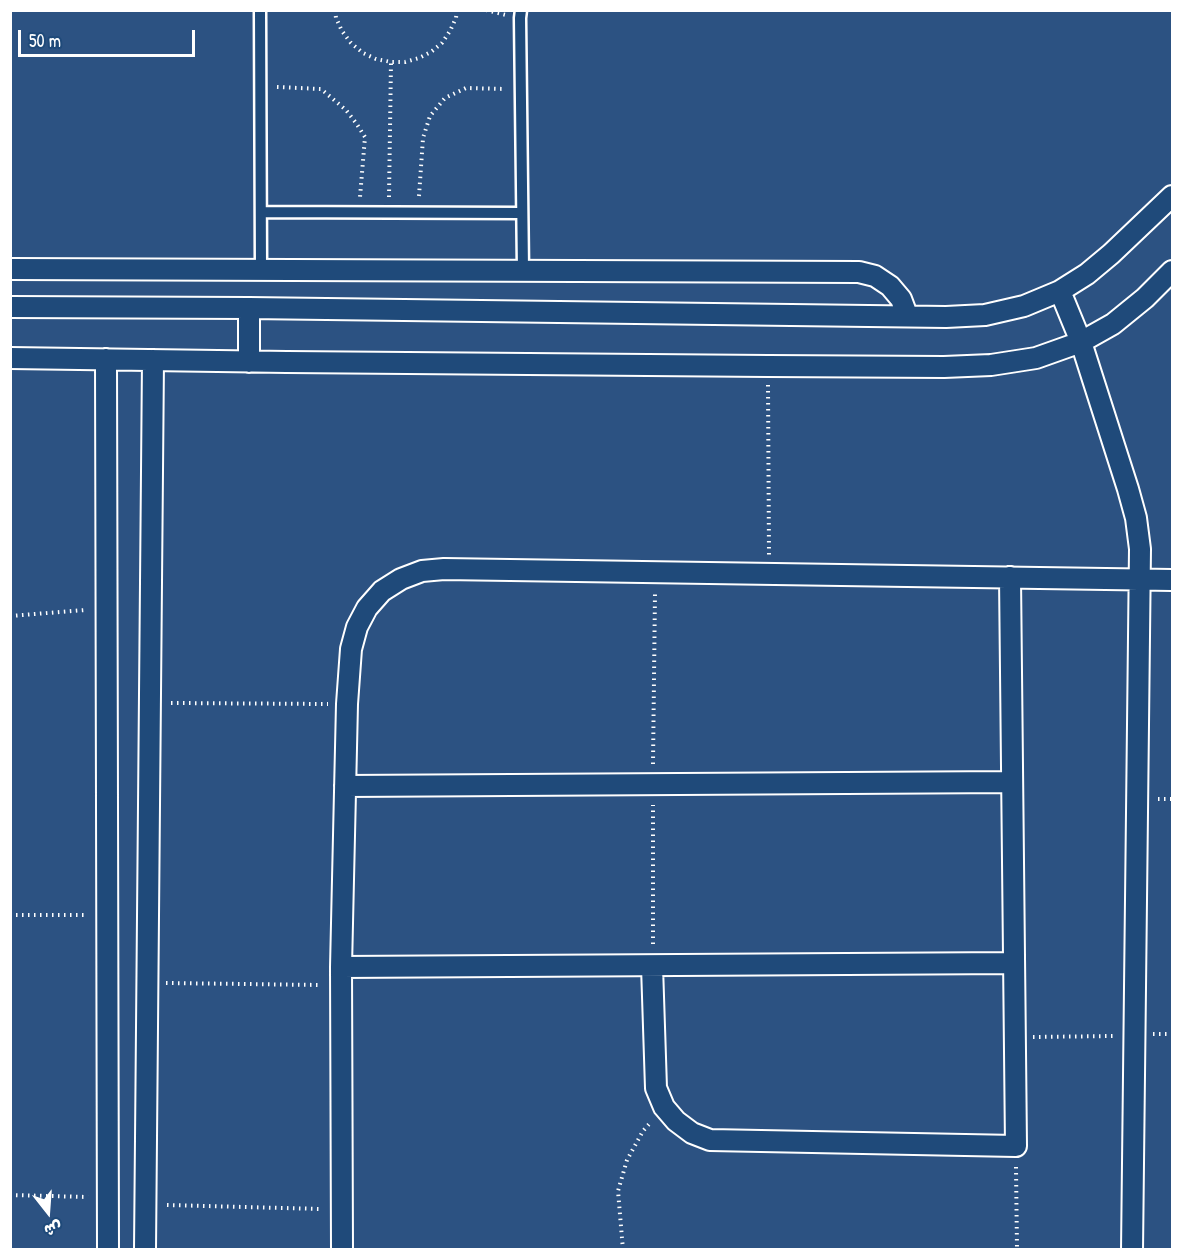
<!DOCTYPE html>
<meta charset="utf-8">
<style>
body{margin:0}
#map{position:relative;width:1183px;height:1260px;overflow:hidden;background:#2c5282;font-family:"Patrick Hand","Playpen Sans Arabic",sans-serif}
canvas{display:block}
.frame{position:absolute;inset:0;border:12px solid #fff;pointer-events:none}
.north{position:absolute;left:18px;top:1182px;width:60px;height:60px;-webkit-text-stroke:4px #1f4a7a;paint-order:stroke;rotate:163deg;font-size:16px;font-weight:700;line-height:24px;text-align:center;color:#fff}
.north::after{content:'';display:block;margin:auto;width:21px;height:27px;background:#fff;clip-path:polygon(50% 0,100% 100%,50% 72%,0 100%)}
.scale{position:absolute;left:18px;top:30px;width:177px;height:27px;box-sizing:border-box;border:3px solid #fff;border-top:0;padding-left:8px;font-size:18px;line-height:21px;white-space:nowrap;color:#fff;-webkit-text-stroke:4px #1f4a7a;paint-order:stroke}
</style>
<div id="map">
<canvas width="1183" height="1260"></canvas>
<div class="frame"></div>
<div class="north">ش</div>
<div class="scale">50 m</div>
</div>
<script>
const context = document.querySelector('canvas').getContext('2d');
context.lineJoin = 'round';
const poly = rows => new Path2D(rows.map(r => 'M' + r).join(''));
function stroke(path, color, width, dash) { context.strokeStyle = color; context.lineWidth = width; context.lineCap = dash ? 'butt' : 'round'; context.setLineDash(dash || []); context.stroke(path); }
const service = poly([
 [260,10,261,270],
 [521,10,520,18,523,270],
 [261,212,522,213]
]);
const minor = poly([
 [10,269,859,272,875,276,890,286,901,299,907,315],
 [1060,291,1081,342,1128,489,1136,518,1140,549,1132,1250],
 [10,307,249,308,946,317,985,315,1024,306,1060,291,1087,274,1111,254,1172,196],
 [10,358,287,362,768,366,944,367,991,365,1036,358,1081,342,1113,324,1145,298,1172,271],
 [106,359,108,1250],
 [249,362,249,308],
 [345,786,1012,782],
 [652,966,656,1088,664,1107,676,1121,692,1133,710,1140,1016,1146,1010,577],
 [341,967,1014,963],
 [145,1250,153,360],
 [342,1250,341,967,347,704,351,649,357,627,367,608,382,591,401,579,422,571,444,569,1172,580]
]);
stroke(service, '#fff', 15);
stroke(minor, '#fff', 24);
stroke(poly([
 [335,10,336,18,342,31,351,43,363,53,376,59,391,62,405,62,419,58,431,52,442,43,450,31,456,18,457,10],
 [486,10,506,15],
 [277,87,321,89,346,110,356,123,365,137,360,197],
 [419,196,423,138,430,116,445,98,466,88,505,89],
 [389,197,391,62],
 [768,385,769,555],
 [10,616,85,610],
 [171,703,328,704],
 [653,764,655,592],
 [1158,799,1172,799],
 [10,915,88,915],
 [653,944,653,805],
 [166,983,321,985],
 [1153,1034,1172,1034],
 [1033,1037,1113,1036],
 [1016,1167,1017,1250],
 [10,1195,88,1197],
 [167,1205,321,1209],
 [623,1250,618,1191,627,1160,643,1131,650,1123]
]), '#fff', 4, [1.5, 4.5]);
stroke(service, '#1f4a7a', 10);
stroke(minor, '#1f4a7a', 20);
</script>
